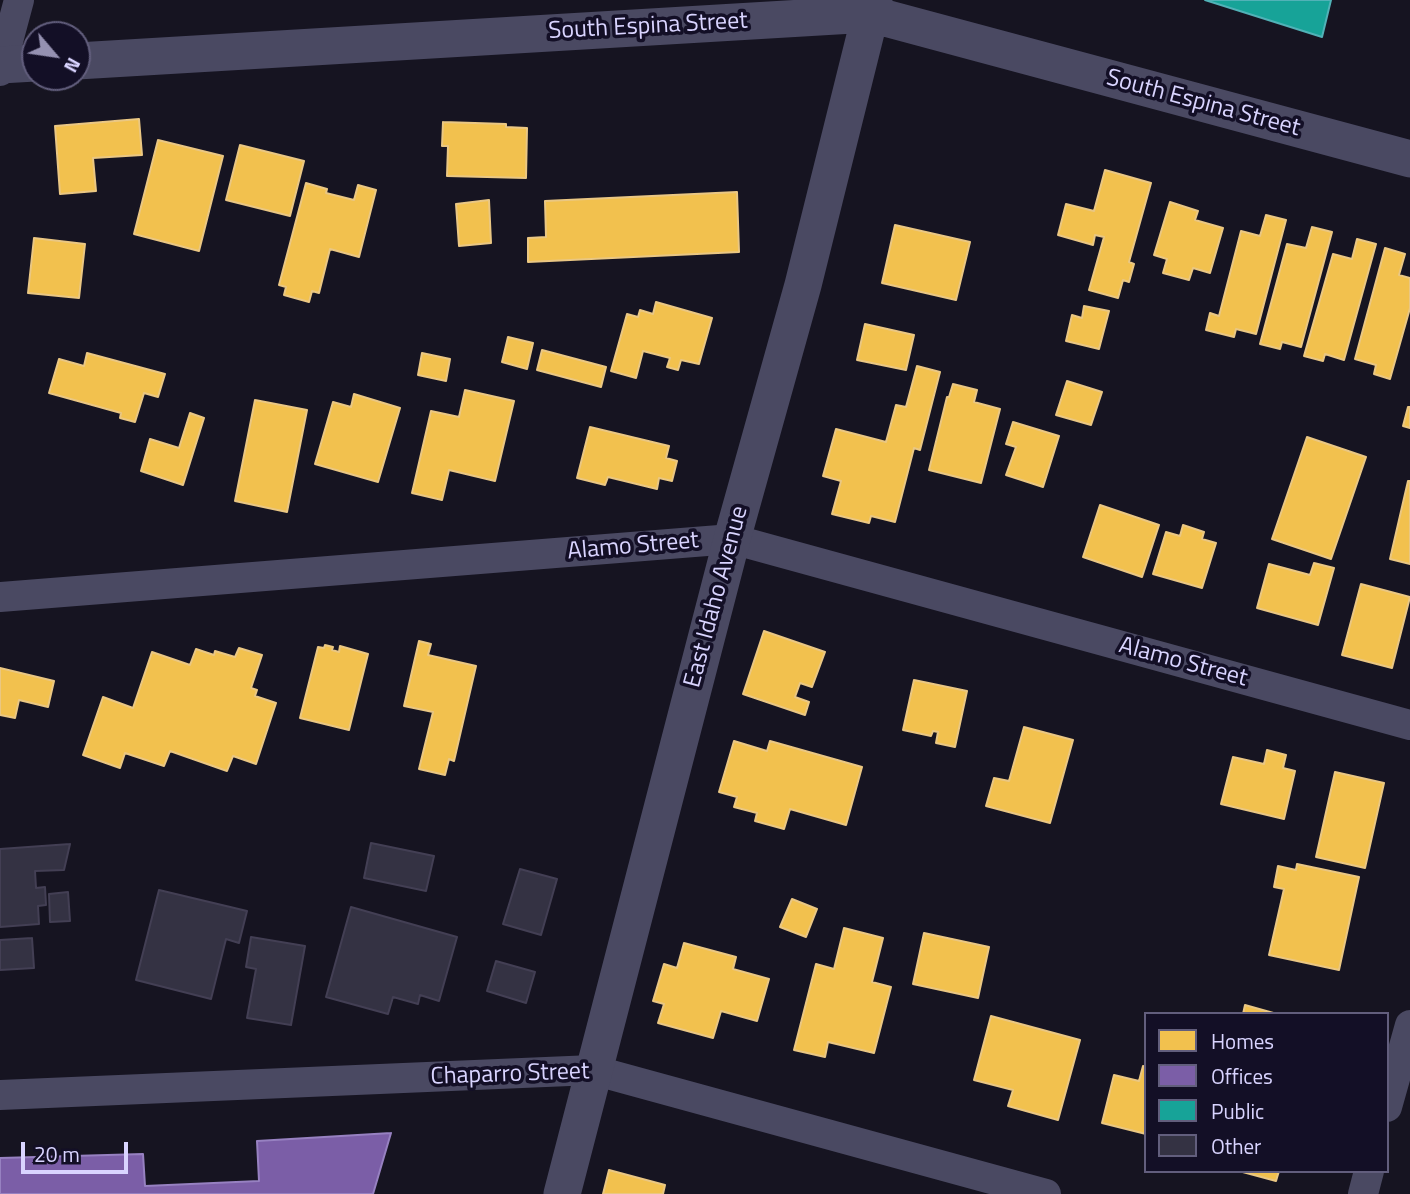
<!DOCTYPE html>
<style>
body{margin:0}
#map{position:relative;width:1410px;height:1194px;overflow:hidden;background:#161421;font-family:"Titillium Web",sans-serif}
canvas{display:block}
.legend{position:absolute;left:1144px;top:1012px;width:245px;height:161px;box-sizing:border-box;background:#130f26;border:2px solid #625e7d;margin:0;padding:9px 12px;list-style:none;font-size:21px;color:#d9d4ff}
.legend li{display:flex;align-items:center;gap:14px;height:35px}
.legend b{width:35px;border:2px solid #625e7d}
.north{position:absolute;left:21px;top:21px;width:70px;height:70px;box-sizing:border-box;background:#130f26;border:2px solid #625e7d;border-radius:50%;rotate:119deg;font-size:19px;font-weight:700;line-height:28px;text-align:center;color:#d9d4ff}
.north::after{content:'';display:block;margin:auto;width:24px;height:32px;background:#9591b1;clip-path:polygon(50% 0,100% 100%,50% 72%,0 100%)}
.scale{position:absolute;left:21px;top:1142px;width:107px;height:32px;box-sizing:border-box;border:4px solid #d9d4ff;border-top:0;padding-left:9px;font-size:21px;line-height:24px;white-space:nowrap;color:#d9d4ff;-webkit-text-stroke:5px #130f26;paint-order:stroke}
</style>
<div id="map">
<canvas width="1410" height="1194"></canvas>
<ul class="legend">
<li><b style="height:19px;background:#f2c14e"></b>Homes</li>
<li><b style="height:19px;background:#7b5ea7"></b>Offices</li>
<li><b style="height:19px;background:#17a398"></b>Public</li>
<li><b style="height:19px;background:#343243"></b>Other</li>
</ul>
<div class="north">N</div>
<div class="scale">20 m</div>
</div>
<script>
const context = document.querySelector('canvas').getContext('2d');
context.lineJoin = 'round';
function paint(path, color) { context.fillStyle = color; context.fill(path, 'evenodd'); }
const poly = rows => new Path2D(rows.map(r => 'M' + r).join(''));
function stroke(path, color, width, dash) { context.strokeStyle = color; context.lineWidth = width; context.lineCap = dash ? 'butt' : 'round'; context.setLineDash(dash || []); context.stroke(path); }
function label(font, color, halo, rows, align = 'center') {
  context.font = font + ' "Titillium Web",sans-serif'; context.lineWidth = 7; context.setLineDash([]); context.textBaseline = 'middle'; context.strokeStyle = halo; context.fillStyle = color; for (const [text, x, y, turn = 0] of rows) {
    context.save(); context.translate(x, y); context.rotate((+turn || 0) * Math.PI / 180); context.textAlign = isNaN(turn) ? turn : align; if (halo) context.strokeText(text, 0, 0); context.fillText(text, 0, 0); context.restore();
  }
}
const homes = poly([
 [139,119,142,155,93,158,96,191,60,194,55,126,139,119],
 [443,122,506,124,506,127,527,128,526,178,447,176,448,146,442,146,443,122],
 [158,140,223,156,199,251,134,234,158,140],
 [240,145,304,161,290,216,226,200,240,145],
 [1105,170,1151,183,1129,262,1134,264,1129,282,1123,280,1118,298,1089,290,1104,237,1095,235,1093,245,1058,235,1066,204,1094,211,1105,170],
 [306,183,327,189,326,193,354,200,358,185,376,190,359,257,330,249,319,293,312,291,309,302,284,295,286,287,279,285,306,183],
 [737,192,739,252,528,262,528,238,546,237,545,201,737,192],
 [489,200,491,243,459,246,456,204,489,200],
 [1170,202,1198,211,1195,220,1223,228,1210,273,1193,268,1189,280,1163,273,1167,259,1154,255,1170,202],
 [1266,215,1286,220,1256,334,1236,329,1234,337,1206,330,1210,313,1219,316,1241,231,1260,236,1266,215],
 [895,225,970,242,956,300,882,283,895,225],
 [1312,227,1332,232,1301,347,1282,342,1280,349,1260,344,1287,244,1306,248,1312,227],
 [34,238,85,244,79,298,28,293,34,238],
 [1357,239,1376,244,1344,360,1325,354,1323,361,1304,356,1333,254,1352,259,1357,239],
 [1385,248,1405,254,1399,275,1410,278,1410,308,1390,379,1374,374,1376,365,1355,359,1385,248],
 [656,302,712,318,699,364,681,360,678,370,667,367,670,358,643,351,636,378,611,371,627,314,638,317,640,310,653,314,656,302],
 [1084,306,1109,311,1099,349,1066,341,1072,315,1082,318,1084,306],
 [865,324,914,335,906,370,857,360,865,324],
 [508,337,533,343,527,369,502,362,508,337],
 [542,350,606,367,601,387,537,370,542,350],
 [87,353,165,374,158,397,144,393,135,422,120,418,121,413,49,393,59,359,84,366,87,353],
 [422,353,450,359,446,381,418,375,422,353],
 [917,366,940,372,920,450,914,448,895,522,871,516,869,523,832,514,841,481,823,476,836,429,886,442,896,405,906,407,917,366],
 [1067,381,1102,392,1091,425,1056,415,1067,381],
 [953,384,977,390,974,402,1000,409,981,483,929,470,947,397,949,397,953,384],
 [465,390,514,401,495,481,449,470,442,500,412,493,431,411,459,417,465,390],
 [354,394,400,408,378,482,315,464,333,402,351,407,354,394],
 [255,400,307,410,287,512,235,501,255,400],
 [1408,407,1410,407,1410,428,1403,426,1408,407],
 [190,413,204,418,183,485,141,471,150,439,179,448,190,413],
 [1013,422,1059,436,1043,487,1006,475,1016,447,1006,444,1013,422],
 [590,427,669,446,666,458,677,461,672,481,659,478,657,489,608,477,605,485,577,478,590,427],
 [1307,437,1366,457,1331,559,1272,539,1307,437],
 [1408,481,1410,481,1410,564,1390,559,1408,481],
 [1100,505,1159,525,1142,577,1083,557,1100,505],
 [1183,525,1204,532,1202,539,1216,543,1202,588,1153,574,1166,532,1180,536,1183,525],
 [1314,563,1334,568,1318,625,1257,608,1269,564,1310,575,1314,563],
 [1361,584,1410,597,1392,668,1342,655,1361,584],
 [764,631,825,652,812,687,800,683,795,697,809,702,805,715,743,694,764,631],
 [419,641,431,644,428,655,476,666,454,761,449,759,445,775,419,769,433,712,404,706,419,641],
 [325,645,333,647,332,650,339,652,340,646,368,654,349,730,300,718,318,647,324,648,325,645],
 [239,648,262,655,251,688,257,690,255,696,276,703,256,764,233,756,227,771,170,751,164,766,125,753,120,768,83,755,103,697,133,708,152,652,190,665,196,649,214,655,215,651,235,657,239,648],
 [0,668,54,681,48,707,19,700,15,718,0,715,0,668],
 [914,680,967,691,955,747,936,743,938,732,933,731,931,736,903,730,914,680],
 [1024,727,1073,740,1050,823,986,806,994,778,1009,781,1024,727],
 [734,741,767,751,770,741,862,767,846,825,790,809,784,829,755,821,757,813,734,807,737,797,719,792,734,741],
 [1267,750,1286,755,1283,768,1295,771,1284,819,1221,804,1233,757,1264,764,1267,750],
 [1335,772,1384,783,1365,868,1316,857,1335,772],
 [1297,864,1359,877,1339,970,1269,955,1284,889,1274,887,1278,866,1296,870,1297,864],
 [792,899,817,909,806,937,780,927,792,899],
 [844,928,883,938,872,982,891,987,874,1053,828,1042,825,1057,794,1050,816,964,834,969,844,928],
 [924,933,989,947,978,998,913,984,924,933],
 [684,943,736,957,733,969,769,979,757,1021,721,1011,713,1038,658,1023,664,1004,653,1001,664,964,677,968,684,943],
 [1245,1005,1277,1014,1243,1014,1245,1005],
 [991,1016,1080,1040,1058,1120,1008,1106,1013,1090,974,1080,991,1016],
 [1143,1066,1146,1067,1146,1134,1102,1123,1114,1075,1139,1081,1143,1066],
 [609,1170,665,1185,663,1194,603,1194,609,1170],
 [1239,1171,1279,1171,1276,1181,1239,1171]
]);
paint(homes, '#f2c14e');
stroke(homes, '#eac783', 2);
const offices = poly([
 [391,1133,373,1194,0,1194,0,1158,143,1154,145,1186,259,1181,257,1141,391,1133]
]);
paint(offices, '#7b5ea7');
stroke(offices, '#9781c1', 2);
const public = poly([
 [1205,0,1331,0,1322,37,1205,0]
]);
paint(public, '#17a398');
stroke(public, '#51b2b7', 2);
const building = poly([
 [371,843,434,856,426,891,364,878,371,843],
 [70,844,64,870,35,871,36,888,45,887,46,905,38,906,39,924,0,927,0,849,70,844],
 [520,869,557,879,541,935,503,924,520,869],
 [159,890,247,911,239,943,226,939,211,999,136,980,159,890],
 [68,892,70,921,50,922,49,894,68,892],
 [351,907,457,937,439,1001,420,995,418,1004,393,997,388,1014,326,997,351,907],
 [251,937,305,946,291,1025,247,1018,256,969,246,967,251,937],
 [32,938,34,968,0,970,0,940,32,938],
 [496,961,535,972,526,1003,487,991,496,961]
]);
paint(building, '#343243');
stroke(building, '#433f54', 2);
stroke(poly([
 [0,71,19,0],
 [0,597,732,539,1410,725],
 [0,1095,593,1070,1046,1194],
 [1387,1107,1410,1025],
 [1363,1194,1369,1171]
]), '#4a4962', 30);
stroke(poly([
 [77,61,870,14,1410,159],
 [0,65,35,63],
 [562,1194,732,539,803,285,874,0]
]), '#4a4962', 37);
label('24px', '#d9d4ff', '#130f26', [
 ["South Espina Street",648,27,-3],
 ["South Espina Street",1203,104,15],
 ["Alamo Street",633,547,-5],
 ["East Idaho Avenue",717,597,-75],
 ["Alamo Street",1183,663,15],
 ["Chaparro Street",510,1075,-2]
]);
</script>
